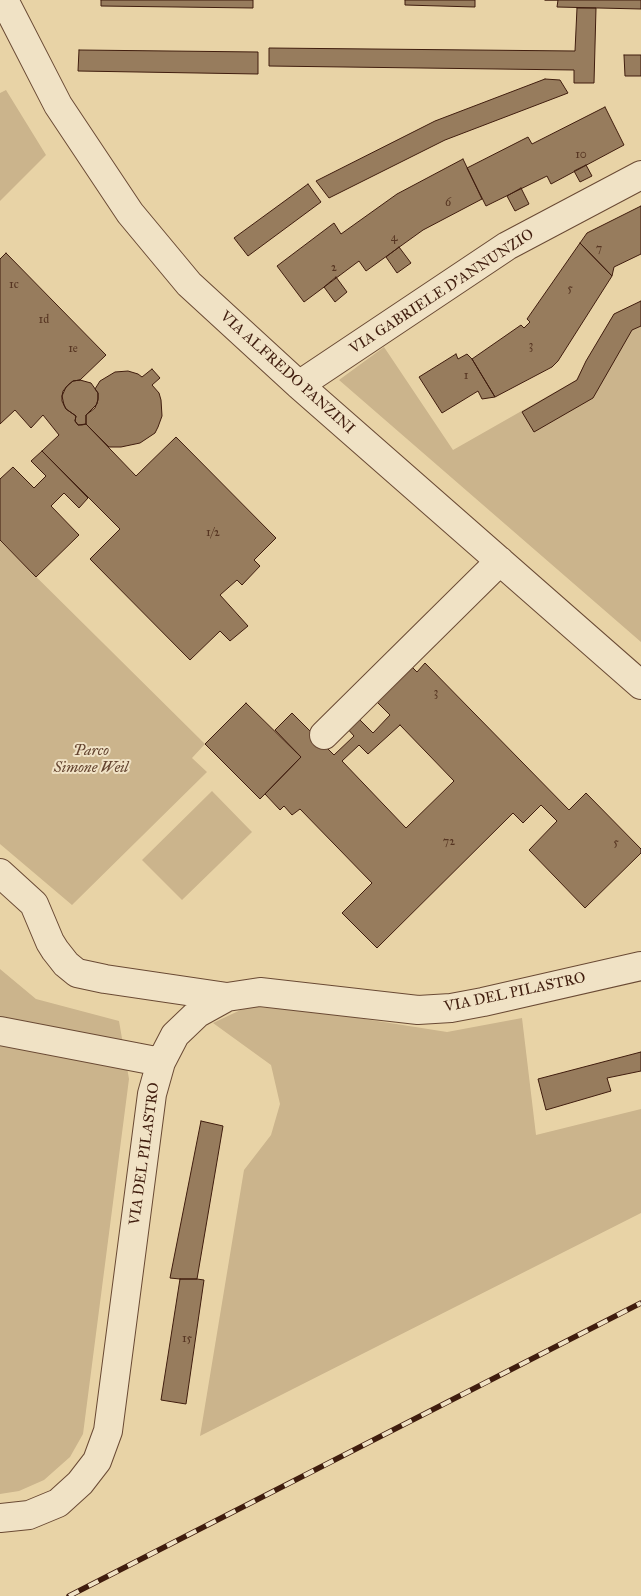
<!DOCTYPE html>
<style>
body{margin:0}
canvas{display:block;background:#e8d3a6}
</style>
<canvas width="641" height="1596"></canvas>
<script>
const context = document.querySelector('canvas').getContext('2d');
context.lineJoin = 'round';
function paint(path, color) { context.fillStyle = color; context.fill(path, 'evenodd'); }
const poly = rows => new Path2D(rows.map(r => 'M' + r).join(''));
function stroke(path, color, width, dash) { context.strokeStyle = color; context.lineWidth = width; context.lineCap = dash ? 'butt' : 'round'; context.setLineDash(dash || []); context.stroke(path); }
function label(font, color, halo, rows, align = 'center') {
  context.font = font + ' "IM FELL Great Primer",serif'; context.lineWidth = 4; context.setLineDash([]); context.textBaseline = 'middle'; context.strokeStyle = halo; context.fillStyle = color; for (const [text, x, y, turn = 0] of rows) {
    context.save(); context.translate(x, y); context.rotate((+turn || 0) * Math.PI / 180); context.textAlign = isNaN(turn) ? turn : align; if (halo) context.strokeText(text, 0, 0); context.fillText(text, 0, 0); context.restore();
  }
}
paint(poly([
 [6,90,46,155,0,201,0,93],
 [641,301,641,642,339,380,384,347,453,450,576,380,586,361,614,314],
 [0,541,205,744,192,758,207,772,72,905,0,844],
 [212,791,252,832,182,900,142,860],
 [0,969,36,999,119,1021,129,1079,83,1434,70,1457,44,1480,19,1491,0,1494],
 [249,1006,339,1015,447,1032,522,1018,536,1135,641,1109,641,1213,200,1436,244,1170,271,1135,280,1104,271,1065,213,1023]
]), '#cbb48c');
const building = poly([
 [101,0,253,0,253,8,101,6,101,0],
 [405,0,475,0,475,7,405,5,405,0],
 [545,0,641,0,641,9,557,7,558,0,545,0],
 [577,8,596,8,594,83,574,83,574,70,269,66,269,48,575,51,577,8],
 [79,50,258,52,258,74,78,71,79,50],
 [624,55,641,55,641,76,625,76,624,55],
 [545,79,560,80,568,93,445,140,329,198,316,181,435,121,545,79],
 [605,107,624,145,551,184,547,176,486,206,467,168,528,137,532,144,605,107],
 [463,159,482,199,423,230,366,271,359,261,304,302,277,266,334,223,341,234,397,194,463,159],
 [586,165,592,176,580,182,574,171,586,165],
 [308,184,321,202,248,256,234,238,308,184],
 [521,188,529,204,515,211,507,196,521,188],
 [641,206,641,254,614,267,612,276,580,243,587,233,641,206],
 [580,243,612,276,558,361,552,367,495,397,472,359,521,325,524,328,530,322,527,319,580,243],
 [399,247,411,263,397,273,386,257,399,247],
 [6,253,106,355,80,380,73,381,69,384,63,391,62,396,64,405,66,409,76,416,75,421,78,425,86,424,136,476,176,437,276,538,254,560,260,566,242,585,237,580,220,595,248,626,230,641,220,631,190,660,90,559,120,529,42,451,59,435,43,415,31,428,15,410,0,424,0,259,6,253],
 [336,277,347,292,335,302,324,287,336,277],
 [641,301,641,326,632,330,593,398,534,432,522,412,577,380,586,361,614,314,641,301],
 [456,354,458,359,467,354,472,359,495,397,482,399,478,391,442,413,419,377,456,354],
 [152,369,160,378,152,385,159,393,161,400,162,416,158,427,155,433,140,443,121,447,109,447,86,424,86,415,95,408,98,400,98,393,95,389,100,381,115,372,128,371,138,374,142,377,152,369],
 [80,380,91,383,98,393,98,398,97,404,86,415,86,424,82,425,78,425,75,421,76,416,66,409,62,401,62,396,66,387,73,381,80,380],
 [42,451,88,498,79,508,64,493,51,506,79,535,36,577,0,540,0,479,13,467,34,488,46,476,31,461,42,451],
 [407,662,417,672,425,663,569,810,586,793,641,849,641,853,585,908,529,850,557,821,541,805,523,823,513,813,377,948,342,913,372,883,300,809,292,815,284,806,280,810,265,794,301,757,275,730,292,713,334,755,354,736,346,727,357,717,373,733,390,715,372,697,407,662],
 [400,725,454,781,406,828,342,761,359,745,368,754,400,725],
 [246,703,301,757,260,799,205,744,246,703],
 [641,1052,641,1071,607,1078,611,1091,546,1110,538,1079,641,1052],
 [201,1121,223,1126,197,1279,180,1279,170,1278,201,1121],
 [180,1279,197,1279,204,1280,186,1404,161,1400,180,1279]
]);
paint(building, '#977c5d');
stroke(building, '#401d0e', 1);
const minor = poly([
 [4,0,58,105,130,213,189,284,299,385,641,685],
 [299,385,507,246,641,175],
 [324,735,500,561],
 [0,873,34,904,50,942,55,950,66,964,77,973,105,979,227,997],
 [0,1031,161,1062],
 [0,1518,29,1515,58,1503,80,1483,97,1461,108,1431,152,1094,161,1062,175,1035,198,1013,227,997,260,992,418,1010,451,1008,483,1002,641,966]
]);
stroke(minor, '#6a4a34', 30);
stroke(minor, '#f0e2c5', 28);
const rail = poly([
 [69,1596,641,1303]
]);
stroke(rail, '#401d0e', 5.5);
stroke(rail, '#f0e2c5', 4, [11]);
label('12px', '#563522', null, [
 ["10",581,155],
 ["6",448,203],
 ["4",394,238],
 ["7",599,249],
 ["2",334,268],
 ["1c",14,285],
 ["5",570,289],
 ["1d",44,320],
 ["3",531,346],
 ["1e",73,349],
 ["1",466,376],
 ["1/2",213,533],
 ["3",436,693],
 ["72",449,842],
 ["5",616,843],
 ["15",187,1339]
]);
label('15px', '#401d0e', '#f0e2c5', [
 ["VIA GABRIELE D'ANNUNZIO",442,292,-33],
 ["VIA ALFREDO PANZINI",287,373,42],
 ["VIA DEL PILASTRO",515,993,-12],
 ["VIA DEL PILASTRO",145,1154,-82]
]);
label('italic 15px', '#63432e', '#f0e2c5', [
 ["Parco",91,751],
 ["Simone Weil",91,768]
]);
</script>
